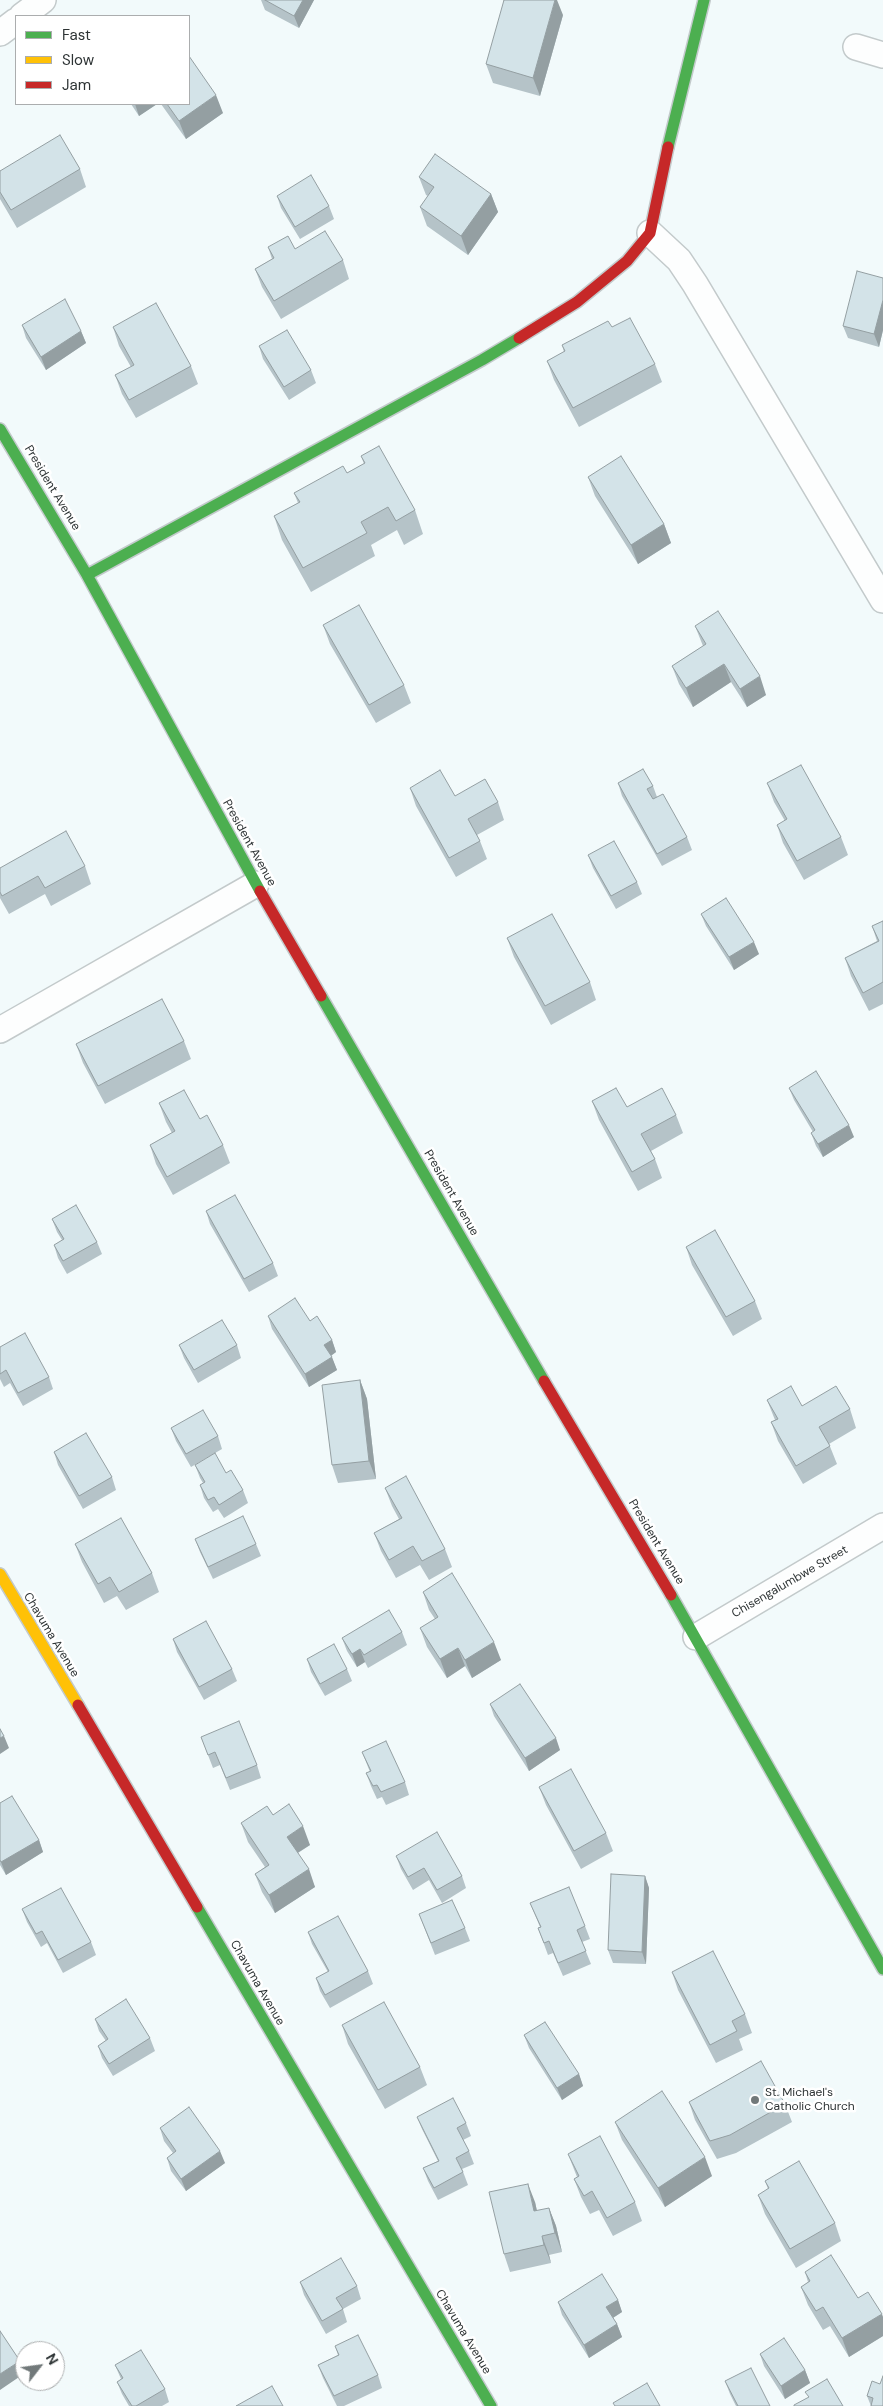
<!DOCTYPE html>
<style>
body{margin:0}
#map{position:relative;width:883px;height:2406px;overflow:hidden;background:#f2fafb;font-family:"DM Sans",sans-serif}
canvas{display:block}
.legend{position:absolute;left:15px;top:15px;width:175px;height:90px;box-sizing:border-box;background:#fff;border:1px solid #abadae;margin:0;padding:6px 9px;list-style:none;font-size:15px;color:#2d3334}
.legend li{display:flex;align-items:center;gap:10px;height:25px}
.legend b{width:25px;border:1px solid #abadae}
.north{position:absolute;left:15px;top:2341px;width:50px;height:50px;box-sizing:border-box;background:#fff;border:1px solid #abadae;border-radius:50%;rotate:60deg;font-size:14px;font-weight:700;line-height:20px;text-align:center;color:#2d3334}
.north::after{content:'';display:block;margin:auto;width:18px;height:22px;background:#72797a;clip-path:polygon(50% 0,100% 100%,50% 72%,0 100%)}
</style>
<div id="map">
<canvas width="883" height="2406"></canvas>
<ul class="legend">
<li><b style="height:6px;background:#4caf50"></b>Fast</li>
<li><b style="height:6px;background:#ffc107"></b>Slow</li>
<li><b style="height:6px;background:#c62828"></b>Jam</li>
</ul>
<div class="north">N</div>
</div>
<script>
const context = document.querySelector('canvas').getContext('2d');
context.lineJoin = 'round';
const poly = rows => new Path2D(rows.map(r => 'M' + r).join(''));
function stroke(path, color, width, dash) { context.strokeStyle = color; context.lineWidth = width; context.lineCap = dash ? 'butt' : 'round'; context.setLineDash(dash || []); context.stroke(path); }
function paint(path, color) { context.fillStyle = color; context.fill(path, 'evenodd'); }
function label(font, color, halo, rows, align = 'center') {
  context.font = font + ' "DM Sans",sans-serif'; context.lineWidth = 5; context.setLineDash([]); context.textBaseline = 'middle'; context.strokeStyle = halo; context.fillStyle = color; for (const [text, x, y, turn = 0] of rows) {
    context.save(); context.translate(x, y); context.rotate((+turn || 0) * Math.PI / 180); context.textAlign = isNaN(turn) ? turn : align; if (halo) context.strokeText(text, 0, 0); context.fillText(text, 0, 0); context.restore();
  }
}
const street = poly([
 [22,16,43,0],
 [0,33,16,21],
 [856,47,883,55],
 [650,233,679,260,695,284,883,600],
 [0,1030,256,884],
 [696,1637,883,1526]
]);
const fast = poly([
 [668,147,704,0],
 [0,429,87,575,260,891],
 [87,575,482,360,519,338],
 [321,996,544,1381],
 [671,1595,883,1969],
 [197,1907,491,2406]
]);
const slow = poly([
 [0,1574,78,1705]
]);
const jam = poly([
 [519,338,577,302,627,261,650,233,668,147],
 [260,891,321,996],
 [544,1381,671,1595],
 [78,1705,197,1907]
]);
stroke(street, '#c3cacb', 28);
stroke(fast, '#c3cacb', 14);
stroke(slow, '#c3cacb', 14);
stroke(jam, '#c3cacb', 14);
stroke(street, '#fdfefe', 25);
stroke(fast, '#4caf50', 11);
stroke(slow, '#ffc107', 11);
stroke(jam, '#c62828', 11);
paint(poly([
 [261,0,314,0,299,28,265,10],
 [563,15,540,96,493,83,486,64],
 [131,104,157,104,139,116],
 [161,104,189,104,223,113,186,139],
 [80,169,86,187,17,228,0,199,0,171],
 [419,177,491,194,498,212,468,255,427,226,420,207,428,196,426,195],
 [277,196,329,206,334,219,300,239,281,208],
 [268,247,343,260,349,279,281,319,262,287,255,269,272,259],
 [883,278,883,330,879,347,848,338,843,326],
 [22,325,81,331,86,343,46,370,26,338],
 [113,327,191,366,198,384,136,418,122,394,115,375,131,367,119,346],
 [612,327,655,364,662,382,579,427,554,380,547,361,564,352,562,345],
 [259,346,311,370,316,383,289,400,263,359],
 [361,456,415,510,423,534,404,545,397,530,371,545,375,556,311,592,282,540,274,516,298,503,294,493,347,473,364,464],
 [588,477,664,524,671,543,638,564,595,496],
 [323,625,404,685,411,703,376,723,330,644],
 [695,626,766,695,747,707,731,682,693,707,679,684,672,666,703,646],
 [618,783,653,786,657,797,687,837,692,850,662,866,622,796],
 [767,783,841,837,848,855,804,880,783,843,777,825,785,821,774,802],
 [410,788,455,796,498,802,504,820,477,835,480,841,487,859,456,877,416,806],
 [588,855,637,882,642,894,616,909,593,868],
 [85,866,91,884,51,906,45,894,9,914,0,898,0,868],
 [701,914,759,954,734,970,706,926],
 [883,921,883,1004,869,1011,851,976,845,958,877,941,872,926],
 [507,938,590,982,596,1000,551,1025,514,957],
 [184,1041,191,1059,105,1104,83,1063,76,1044],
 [789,1088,854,1137,823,1157,816,1146,811,1133,813,1132,794,1100],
 [592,1101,676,1115,683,1133,651,1151,655,1159,662,1178,638,1191,599,1120],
 [159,1103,223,1145,230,1163,173,1195,156,1164,150,1145,172,1133,166,1122],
 [206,1211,273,1263,278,1276,249,1292,210,1224],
 [52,1219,97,1242,102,1254,67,1274,58,1258,54,1245,62,1240,57,1232],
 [686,1247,755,1301,762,1319,733,1336,692,1265],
 [268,1316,310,1321,332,1340,336,1352,331,1356,337,1370,309,1387,272,1329],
 [179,1345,237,1345,241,1358,198,1383,184,1358],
 [0,1347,49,1377,53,1389,23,1406,10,1383,4,1387,0,1379],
 [360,1380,367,1399,376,1479,338,1483,332,1465],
 [767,1400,802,1406,850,1409,856,1428,829,1444,837,1464,803,1484,778,1441,771,1422,775,1420],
 [171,1428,218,1436,222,1449,191,1467,176,1441],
 [54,1452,112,1477,116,1490,83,1509,58,1465],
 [195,1465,226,1473,243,1490,248,1503,224,1518,218,1509,213,1512,204,1498,200,1485,203,1483,200,1478],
 [385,1488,445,1549,452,1567,429,1580,420,1565,396,1578,381,1551,374,1533,399,1519,392,1506],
 [195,1539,256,1544,261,1556,213,1579,200,1552],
 [75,1544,152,1573,159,1592,126,1610,117,1596,104,1603,82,1562],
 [423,1592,501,1660,472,1678,465,1666,447,1678,427,1647,420,1628,435,1619,429,1610],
 [402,1632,407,1645,368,1668,365,1662,357,1667,347,1651,342,1638],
 [173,1639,232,1669,237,1681,204,1700,177,1652],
 [307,1659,347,1669,352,1681,325,1696,311,1672],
 [490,1704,560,1750,529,1771,494,1716],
 [201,1737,257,1765,261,1778,230,1790,220,1765,213,1768],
 [362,1752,405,1782,409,1795,386,1805,382,1797,377,1799,371,1786,366,1773,370,1772],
 [539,1787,606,1833,613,1851,581,1869,546,1805],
 [0,1803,39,1840,43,1852,6,1875,0,1865],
 [273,1815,310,1845,298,1853,315,1887,275,1913,262,1892,255,1874,265,1867,248,1842,241,1823],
 [396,1856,462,1876,466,1888,442,1903,429,1880,413,1890,401,1869],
 [645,1876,649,1888,646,1964,613,1963,608,1950],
 [530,1903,585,1926,590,1939,582,1942,591,1964,563,1976,553,1953,548,1955,538,1928,540,1927],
 [22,1909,91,1942,96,1955,63,1973,47,1943,41,1947,27,1922],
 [419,1914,465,1928,470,1941,435,1955],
 [308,1932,368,1971,373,1984,330,2008,320,1991,316,1978,328,1972,312,1944],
 [672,1972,745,2014,752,2033,739,2039,743,2050,716,2063,678,1990],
 [95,2019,150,2038,155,2051,113,2076,102,2058,98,2046,106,2041,99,2031],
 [342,2025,420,2067,427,2085,385,2109,348,2044],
 [524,2035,579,2074,583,2086,562,2100,529,2048],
 [689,2102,785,2104,792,2122,736,2153,717,2159,695,2120],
 [417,2117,466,2123,471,2136,463,2140,469,2151,474,2164,462,2169,468,2185,438,2200,428,2181,423,2168,438,2161,422,2129],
 [615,2122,712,2176,665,2207,622,2140],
 [160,2128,225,2163,186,2191,171,2171,167,2158,173,2153,164,2141],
 [568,2154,635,2202,642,2221,613,2236,599,2210,590,2214,581,2197,574,2179,577,2177],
 [765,2181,835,2223,841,2241,796,2268,765,2214,758,2195,768,2189],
 [535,2202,537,2211,549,2208,556,2226,562,2252,549,2255,551,2263,510,2272,504,2254],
 [805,2272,858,2298,883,2317,883,2336,849,2357,830,2326,823,2330,808,2305,801,2287,808,2282],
 [300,2282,357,2286,361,2299,343,2309,347,2322,326,2334,304,2295],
 [618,2300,622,2312,613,2318,617,2324,622,2337,589,2358,562,2315,558,2302],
 [335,2346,378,2375,382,2388,344,2406,337,2406,323,2378,318,2365,338,2355],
 [760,2354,805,2370,810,2383,785,2399,764,2366],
 [115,2365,165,2389,169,2402,162,2406,129,2406,122,2394,117,2382,121,2379],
 [725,2381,770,2406,736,2406,730,2394],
 [880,2384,883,2406,871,2406,867,2396]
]), '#b5c3c8');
paint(poly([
 [303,0,314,0,299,28,294,16],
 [555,0,557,0,563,15,540,96,533,78],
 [216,95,223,113,186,139,179,121],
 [135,104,157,104,139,116],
 [491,194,498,212,468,255,461,236],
 [883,300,883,330,879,347,874,334],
 [81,331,86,343,46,370,41,357],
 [664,524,671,543,638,564,631,545],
 [724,664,731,682,693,707,686,688],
 [760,676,766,695,747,707,740,689],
 [754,942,759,954,734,970,729,957],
 [849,1125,854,1137,823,1157,818,1144],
 [332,1340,336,1352,329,1357,324,1345],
 [332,1357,337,1370,309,1387,305,1374],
 [360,1380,367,1399,376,1479,369,1461],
 [494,1642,501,1660,472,1678,465,1660],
 [458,1648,465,1666,447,1678,440,1659],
 [360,1649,365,1662,357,1667,352,1654],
 [4,1736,9,1748,0,1754,0,1738],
 [556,1738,560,1750,529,1771,525,1758],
 [303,1826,310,1845,294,1855,287,1837],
 [39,1840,43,1852,6,1875,1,1862],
 [309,1869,315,1887,275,1913,269,1895],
 [645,1876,649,1888,646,1964,642,1952],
 [579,2074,583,2086,562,2100,557,2088],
 [220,2151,225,2163,186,2191,181,2179],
 [705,2157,712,2176,665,2207,658,2188],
 [528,2184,535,2202,541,2230,534,2211],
 [549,2208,556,2226,562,2252,555,2233],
 [542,2236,549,2255,551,2263,544,2245],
 [618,2300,622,2312,611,2319,606,2307],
 [882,2314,883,2317,883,2336,849,2357,842,2338],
 [617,2324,622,2337,589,2358,584,2345],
 [20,2361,25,2373,0,2390,0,2374],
 [805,2370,810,2383,785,2399,781,2386]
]), '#949fa2');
const building = poly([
 [265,0,303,0,294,16,265,0],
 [504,0,555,0,533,78,486,64,504,0],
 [189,56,216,95,179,121,167,104,189,104,189,56],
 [60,135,80,169,11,210,0,192,0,171,60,135],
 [435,154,491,194,461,236,420,207,434,187,419,177,435,154],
 [311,175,329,206,295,227,277,196,311,175],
 [325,231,343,260,274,301,255,269,274,258,268,247,288,236,295,249,325,231],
 [857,271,883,278,883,300,874,334,843,326,857,271],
 [65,299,81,331,41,357,22,325,65,299],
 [156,303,191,366,129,400,115,375,134,365,113,327,156,303],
 [630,318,655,364,573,408,547,361,565,351,562,345,608,321,612,327,630,318],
 [287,330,311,370,284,387,259,346,287,330],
 [379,446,415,510,396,521,388,507,361,522,367,533,303,568,274,516,300,502,294,493,343,466,347,473,365,463,361,456,379,446],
 [621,456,664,524,631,545,588,477,621,456],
 [359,605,404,685,369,705,323,625,359,605],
 [718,611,760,676,740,689,724,664,686,688,672,666,706,644,695,626,718,611],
 [801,765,841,837,797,861,777,825,787,819,767,783,801,765],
 [643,769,653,786,647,789,653,799,663,794,687,837,657,854,618,783,643,769],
 [440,770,455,796,485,779,498,802,468,819,480,841,449,858,410,788,440,770],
 [66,831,85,866,45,888,38,876,2,896,0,892,0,868,66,831],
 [614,841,637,882,611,896,588,855,614,841],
 [726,898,754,942,729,957,701,914,726,898],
 [552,914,590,982,545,1006,507,938,552,914],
 [883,921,883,982,863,993,845,958,879,941,872,926,883,921],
 [162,999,184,1041,98,1086,76,1044,162,999],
 [816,1071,849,1125,818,1144,811,1133,815,1130,789,1088,816,1071],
 [616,1088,627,1107,662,1088,676,1115,641,1134,655,1159,632,1172,592,1101,616,1088],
 [184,1090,200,1119,207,1115,223,1145,167,1177,150,1145,175,1131,159,1103,184,1090],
 [235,1195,273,1263,244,1279,206,1211,235,1195],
 [76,1205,97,1242,63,1261,54,1245,64,1239,52,1219,76,1205],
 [715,1230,755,1301,726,1317,686,1247,715,1230],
 [295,1298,310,1321,317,1316,332,1340,324,1345,332,1357,305,1374,268,1316,295,1298],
 [222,1320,237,1345,194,1370,179,1345,222,1320],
 [25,1333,49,1377,18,1393,6,1370,0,1374,0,1347,25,1333],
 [360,1380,369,1461,332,1465,322,1385,360,1380],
 [791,1386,802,1406,836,1386,850,1409,819,1427,830,1446,796,1466,771,1422,778,1419,767,1400,791,1386],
 [203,1410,218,1436,186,1454,171,1428,203,1410],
 [86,1433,112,1477,79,1496,54,1452,86,1433],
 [215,1453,226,1473,231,1470,243,1490,219,1505,214,1497,208,1500,200,1485,205,1482,195,1465,215,1453],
 [406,1476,445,1549,422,1561,413,1546,389,1560,374,1533,402,1518,385,1488,406,1476],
 [243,1516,256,1544,208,1567,195,1539,243,1516],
 [121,1518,152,1573,119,1592,110,1577,98,1584,75,1544,121,1518],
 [452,1573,494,1642,465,1660,458,1648,440,1659,420,1628,438,1617,423,1592,452,1573],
 [389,1610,402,1632,364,1655,360,1649,352,1654,342,1638,389,1610],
 [206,1621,232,1669,199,1687,173,1639,206,1621],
 [334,1644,347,1669,320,1684,307,1659,334,1644],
 [520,1684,556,1738,525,1758,490,1704,520,1684],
 [239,1721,257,1765,226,1778,215,1752,208,1755,201,1737,239,1721],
 [0,1729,4,1736,0,1738,0,1729],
 [386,1741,405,1782,381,1792,377,1785,373,1786,366,1773,371,1771,362,1752,386,1741],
 [571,1769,606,1833,574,1851,539,1787,571,1769],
 [12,1796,39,1840,1,1862,0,1860,0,1803,12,1796],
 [289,1804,303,1826,287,1837,309,1869,269,1895,255,1874,269,1865,241,1823,267,1806,273,1815,289,1804],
 [437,1832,462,1876,437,1890,424,1868,408,1877,396,1856,437,1832],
 [611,1874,645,1876,642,1952,608,1950,611,1874],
 [569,1887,585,1926,577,1930,586,1951,558,1963,549,1941,544,1943,538,1928,541,1927,530,1903,569,1887],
 [61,1888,91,1942,58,1960,42,1931,36,1934,22,1909,61,1888],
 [452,1900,465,1928,431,1943,419,1914,452,1900],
 [338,1916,368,1971,325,1995,316,1978,329,1971,308,1932,338,1916],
 [713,1951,745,2014,732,2021,737,2031,710,2045,672,1972,713,1951],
 [126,1999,150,2038,109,2064,98,2046,108,2039,95,2019,126,1999],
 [384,2002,420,2067,378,2090,342,2025,384,2002],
 [545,2022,579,2074,557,2088,524,2035,545,2022],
 [761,2061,785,2104,730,2135,710,2141,689,2102,761,2061],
 [662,2091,705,2157,658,2188,615,2122,662,2091],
 [453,2098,466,2123,457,2128,469,2151,456,2158,463,2172,434,2188,423,2168,439,2161,417,2117,453,2098],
 [189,2107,220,2151,181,2179,167,2158,176,2151,160,2128,189,2107],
 [600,2136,635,2202,607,2218,592,2191,584,2196,574,2179,579,2176,568,2154,600,2136],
 [799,2161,835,2223,790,2249,758,2195,769,2188,765,2181,799,2161],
 [528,2184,534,2211,549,2208,555,2233,542,2236,544,2245,504,2254,489,2192,528,2184],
 [831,2255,858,2298,868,2292,882,2314,842,2338,823,2307,816,2311,801,2287,810,2281,805,2272,831,2255],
 [341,2258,357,2286,336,2298,343,2309,322,2321,300,2282,341,2258],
 [602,2274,618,2300,606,2307,617,2324,584,2345,558,2302,602,2274],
 [0,2331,20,2361,0,2374,0,2331],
 [358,2335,378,2375,334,2396,318,2365,339,2355,335,2346,358,2335],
 [784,2338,805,2370,781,2386,760,2354,784,2338],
 [141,2350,165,2389,136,2406,132,2406,117,2382,123,2378,115,2365,141,2350],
 [751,2368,770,2406,738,2406,725,2381,751,2368],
 [883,2376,883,2406,871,2406,873,2398,867,2396,872,2381,880,2384,883,2376],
 [827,2379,843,2406,794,2406,794,2405,809,2397,805,2392,827,2379],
 [647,2383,660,2406,615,2406,613,2403,647,2383],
 [272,2386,283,2406,236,2406,272,2386]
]);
paint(building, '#d3e3e8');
stroke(building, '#949fa2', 1);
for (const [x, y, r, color] of [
 [755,2100,5,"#72797a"]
]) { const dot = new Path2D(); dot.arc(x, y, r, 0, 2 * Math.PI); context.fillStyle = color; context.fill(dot); stroke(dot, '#fff', 2); }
label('12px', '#2d3334', '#fff', [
 ["President Avenue",52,488,59],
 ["President Avenue",249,843,61],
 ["President Avenue",451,1193,60],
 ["President Avenue",656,1542,59],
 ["Chisengalumbwe Street",790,1582,-30],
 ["Chavuma Avenue",51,1635,59],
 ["Chavuma Avenue",257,1983,60],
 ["Chavuma Avenue",463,2332,59]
]);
label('12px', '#2d3334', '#fff', [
 ["St. Michael's",765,2093],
 ["Catholic Church",765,2107]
], 'left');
</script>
